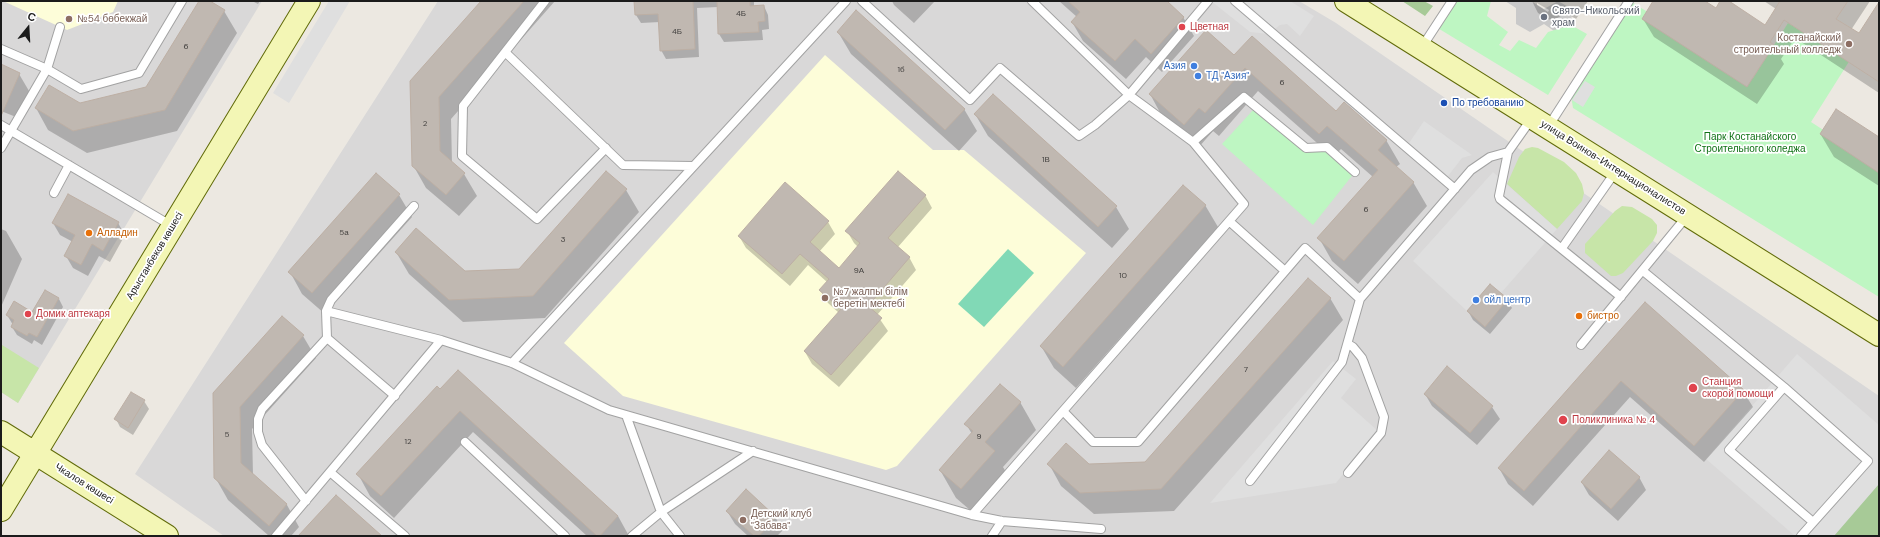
<!DOCTYPE html>
<meta charset="utf-8">
<style>
body{margin:0}
#map{position:relative;width:1880px;height:537px;overflow:hidden;background:#ece8e1;font-family:"DM Sans",sans-serif}
canvas{display:block}
.frame{position:absolute;inset:0;border:2px solid #1b1b1b;pointer-events:none}
.north{position:absolute;left:8px;top:8px;width:40px;height:40px;-webkit-text-stroke:3px #fff;paint-order:stroke;rotate:18deg;font-size:11px;font-weight:700;line-height:16px;text-align:center;color:#1b1b1b}
.north::after{content:'';display:block;margin:auto;width:14px;height:18px;background:#1b1b1b;clip-path:polygon(50% 0,100% 100%,50% 72%,0 100%)}
</style>
<div id="map">
<canvas width="1880" height="537"></canvas>
<div class="frame"></div>
<div class="north">С</div>
</div>
<script>
const context = document.querySelector('canvas').getContext('2d');
context.lineJoin = 'round';
function paint(path, color) { context.fillStyle = color; context.fill(path, 'evenodd'); }
const poly = rows => new Path2D(rows.map(r => 'M' + r).join(''));
function stroke(path, color, width, dash) { context.strokeStyle = color; context.lineWidth = width; context.lineCap = dash ? 'butt' : 'round'; context.setLineDash(dash || []); context.stroke(path); }
function label(font, color, halo, rows, align = 'center') {
  context.font = font + ' "DM Sans",sans-serif'; context.lineWidth = 3.5; context.setLineDash([]); context.textBaseline = 'middle'; context.strokeStyle = halo; context.fillStyle = color; for (const [text, x, y, turn = 0] of rows) {
    context.save(); context.translate(x, y); context.rotate((+turn || 0) * Math.PI / 180); context.textAlign = isNaN(turn) ? turn : align; if (halo) context.strokeText(text, 0, 0); context.fillText(text, 0, 0); context.restore();
  }
}
paint(poly([
 [1,1,262,1,18,403,1,392],
 [438,1,1299,1,1336,23,1879,396,1879,536,224,536,135,474]
]), '#d9d8d8');
paint(poly([
 [3,1,118,1,113,12,67,30],
 [825,55,933,150,964,150,1086,253,897,466,886,470,623,396,564,343]
]), '#fdfdd9');
paint(poly([
 [1505,1,1531,1,1544,9,1558,1,1572,9,1571,25,1557,33,1544,24,1530,32,1516,24,1516,8]
]), '#c9c9c9');
paint(poly([
 [1532,147,1538,148,1564,162,1576,173,1582,184,1584,193,1582,201,1557,229,1507,184,1519,157,1525,149],
 [1622,206,1632,207,1652,219,1657,225,1657,233,1653,241,1623,273,1616,276,1611,276,1585,253,1585,244,1615,211],
 [2,345,39,368,18,403,1,392]
]), '#c7e5a8');
paint(poly([
 [1402,1,1424,1,1433,6,1425,16],
 [1879,480,1879,536,1821,536]
]), '#a7ca97');
paint(poly([
 [1452,1,1491,1,1487,16,1508,32,1499,45,1510,51,1519,40,1536,48,1548,32,1571,25,1587,34,1548,95,1436,27],
 [1630,1,1753,78,1788,23,1850,60,1811,122,1879,166,1879,297,1573,108,1571,96],
 [1254,109,1304,151,1326,151,1355,172,1313,225,1222,144]
]), '#bef6c2');
paint(poly([
 [1008,249,1034,273,984,327,958,304]
]), '#81d9b6');
paint(poly([
 [329,1,350,1,289,103,273,93],
 [1211,1,1290,1,1314,16,1300,36,1287,24,1280,25,1269,34,1250,32],
 [1585,81,1595,87,1583,107,1572,100],
 [1424,121,1472,155,1462,158,1448,176,1409,143],
 [1493,172,1557,229,1501,293,1490,284,1467,311,1413,261],
 [1797,354,1879,425,1879,484,1834,536,1795,536,1706,459],
 [1333,361,1356,379,1341,398,1378,431,1336,483,1210,503]
]), '#dfdfdf');
paint(poly([
 [200,1,208,1,224,11,237,33,177,131,87,153,48,130,36,108,79,104,147,88],
 [252,1,260,1,258,4],
 [482,1,555,1,451,119,452,163,464,174,477,196,459,216,426,188,413,165,411,81],
 [635,1,754,1,754,7,764,6,768,15,769,29,762,30,763,40,724,42,719,34,718,7,697,8,699,57,666,59,661,50,660,22,641,23,636,15],
 [892,1,935,1,914,23,894,5],
 [1059,1,1165,1,1183,17,1194,36,1162,72,1146,57,1126,79,1083,41,1072,22,1077,17],
 [1532,1,1588,1,1576,19,1566,13,1552,21,1538,13],
 [1537,3,1549,10,1548,12,1537,5],
 [1655,1,1703,1,1716,9,1722,1,1727,1,1765,26,1776,9,1764,1,1870,1,1851,30,1859,35,1879,3,1879,93,1795,38,1781,59,1784,64,1757,104,1654,37,1643,19],
 [838,32,964,109,977,131,959,151,851,54],
 [1235,57,1386,140,1400,164,1396,167,1413,182,1427,206,1358,284,1332,261,1319,238,1373,177,1341,149,1333,157,1258,91,1219,136,1213,131,1198,148,1163,118,1150,94],
 [1,65,19,74,32,96,21,119,1,111],
 [993,95,1116,207,1129,229,1112,248,988,136,975,114],
 [1821,135,1879,138,1879,186,1834,157],
 [606,172,626,190,639,212,545,318,463,322,409,274,396,252,465,272,519,270],
 [399,195,412,217,325,314,302,294,290,272],
 [925,195,932,208,898,247,909,257,916,270,877,315,888,331,839,387,812,364,805,352,839,313,828,303,820,290,827,282,808,265,790,286,746,248,739,236,828,222,835,234,819,252,839,269,858,247,854,243,847,231],
 [1205,205,1218,227,1076,388,1054,368,1041,346],
 [53,223,118,223,125,235,110,262,99,256,88,276,73,268,66,256,73,242,60,235],
 [1,229,6,231,22,259,1,307],
 [1490,285,1507,300,1512,308,1490,334,1473,320,1468,311],
 [1330,298,1343,320,1174,511,1094,514,1061,486,1049,464,1089,465,1146,463],
 [59,299,63,307,42,345,34,340,32,344,17,335,12,327,13,325,7,315,33,313],
 [1645,303,1743,391,1753,407,1704,462,1630,397,1533,506,1508,484,1499,468],
 [303,336,316,358,252,429,253,475,287,505,299,527,291,536,269,536,228,500,215,477,214,393],
 [1447,368,1492,407,1500,419,1477,445,1432,406,1425,394],
 [437,387,618,516,629,536,587,536,473,432,394,518,370,496,358,474],
 [144,401,149,409,133,435,120,427,116,419],
 [1020,402,1036,430,1003,467,1010,479,977,516,956,498,940,470,972,434,966,424],
 [1639,477,1646,490,1618,521,1589,495,1582,483],
 [727,511,775,517,783,530,777,536,748,536,735,524]
]), '#0003');
const building = poly([
 [199,1,210,1,225,10,165,110,73,131,35,108,49,85,80,103,146,87,199,1],
 [481,1,524,1,439,97,440,151,465,173,446,195,412,166,410,81,481,1],
 [634,1,693,1,695,49,660,51,658,14,635,15,634,1],
 [717,1,750,1,750,6,764,5,765,21,758,22,759,32,718,34,717,1],
 [1068,1,1167,1,1184,17,1151,54,1135,39,1115,61,1071,22,1080,12,1068,1],
 [1653,1,1705,1,1716,8,1720,1,1729,1,1765,25,1780,1,1848,1,1836,19,1859,33,1879,2,1879,82,1784,20,1770,42,1774,45,1747,87,1642,19,1653,1],
 [856,10,965,109,945,130,837,32,856,10],
 [1206,30,1234,55,1252,36,1336,111,1344,102,1387,140,1378,150,1414,182,1344,261,1317,238,1378,170,1327,126,1319,134,1245,68,1205,113,1199,108,1184,125,1149,94,1206,30],
 [1,64,20,73,1,116,1,64],
 [993,94,1117,206,1098,227,974,114,993,94],
 [1836,109,1879,137,1879,173,1820,134,1836,109],
 [606,171,627,189,533,296,449,300,395,252,416,228,465,271,519,269,606,171],
 [898,171,926,195,888,238,910,257,868,306,882,318,831,375,804,351,841,309,819,290,829,279,800,254,782,274,738,236,785,182,829,221,810,242,839,268,860,243,845,231,898,171],
 [376,173,400,194,312,293,288,272,376,173],
 [1183,185,1206,205,1063,367,1040,346,1183,185],
 [68,194,119,222,103,251,92,244,81,265,64,256,75,235,52,223,68,194],
 [1308,278,1331,298,1161,489,1080,493,1047,464,1066,443,1089,464,1145,462,1308,278],
 [1490,284,1508,299,1485,327,1467,311,1490,284],
 [45,290,59,298,37,337,29,333,27,336,11,327,14,320,6,315,14,301,32,312,45,290],
 [1645,302,1744,390,1694,446,1621,381,1524,491,1498,468,1645,302],
 [282,316,304,335,240,407,241,463,287,504,269,526,214,478,213,393,282,316],
 [1447,366,1493,406,1470,433,1424,394,1447,366],
 [458,370,618,516,600,536,597,536,460,411,381,496,356,474,437,386,440,389,458,370],
 [1000,384,1021,402,985,442,995,451,961,489,939,470,973,431,964,424,1000,384],
 [131,392,145,400,128,428,114,419,131,392],
 [1609,450,1640,477,1611,509,1581,482,1609,450],
 [746,489,776,517,759,536,754,536,726,511,746,489],
 [336,495,382,536,298,536,336,495]
]);
paint(building, '#c0b8b1');
stroke(building, '#bdafa4', 1);
const lane = poly([
 [545,1,463,106,462,156,537,219,606,148],
 [862,1,970,100,1000,68,1079,136,1095,125,1129,95,1208,1],
 [1235,1,1455,189],
 [1422,47,1452,1],
 [1,49,47,69,81,89,139,73,182,1],
 [506,53,623,165,693,166],
 [1,125,172,226],
 [1548,127,1629,1],
 [1193,142,1244,97,1306,148,1327,147,1355,172],
 [1,148,47,69,60,27],
 [1508,152,1499,196,1500,199,1621,297],
 [54,193,69,165],
 [1229,221,1285,271],
 [1562,248,1616,171],
 [1643,271,1784,387,1868,461,1801,536],
 [326,311,441,340,512,363,609,410,972,515,1002,521,1101,529],
 [1581,345,1687,216],
 [512,363,846,1],
 [1784,387,1729,450,1813,522],
 [395,396,327,338,326,311,331,300,414,206],
 [1063,411,1093,442,1138,442,1305,248,1360,299,1471,170,1490,157,1508,152,1532,118],
 [626,415,661,512,680,536],
 [465,442,565,536],
 [330,472,405,536],
 [1348,473,1381,433,1384,417,1362,358,1353,347,1348,344],
 [1250,481,1342,362,1360,299],
 [306,501,262,445,258,432,258,419,262,409,327,338],
 [972,515,1244,204,1193,142,1129,95,1032,1],
 [276,536,441,340],
 [632,536,661,512,753,451],
 [992,536,1002,521]
]);
const secondary = poly([
 [1346,1,1879,335],
 [1,432,167,536],
 [1,510,309,1]
]);
stroke(lane, '#a2a2a2', 10);
stroke(secondary, '#616b09', 24);
stroke(lane, '#fff', 8);
stroke(secondary, '#f3f6b5', 22);
for (const [x, y, r, color] of [
 [1544,17,4,"#6b7280"],
 [69,19,4,"#8d6e63"],
 [1182,27,4,"#e0444e"],
 [1849,44,4,"#8d6e63"],
 [1194,66,4,"#3f7fe0"],
 [1198,76,4,"#3f7fe0"],
 [1444,103,4,"#1a4fb4"],
 [89,233,4,"#e8710a"],
 [825,298,4,"#8d6e63"],
 [1476,300,4,"#3f7fe0"],
 [28,314,4,"#e0444e"],
 [1579,316,4,"#e8710a"],
 [1693,388,5,"#e0444e"],
 [1563,420,5,"#e0444e"],
 [743,520,4,"#8d6e63"]
]) { const dot = new Path2D(); dot.arc(x, y, r, 0, 2 * Math.PI); context.fillStyle = color; context.fill(dot); stroke(dot, '#fff', 1.5); }
label('8px', '#444240', null, [
 ["4Б",741,14],
 ["4Б",677,32],
 ["6",186,47],
 ["1б",901,70],
 ["6",1282,83],
 ["2",425,124],
 ["1В",1046,160],
 ["6",1366,210],
 ["5а",344,233],
 ["3",563,240],
 ["9А",859,271],
 ["10",1123,276],
 ["7",1246,370],
 ["5",227,435],
 ["9",979,437],
 ["12",408,442]
]);
label('10px', '#5b616d', '#fff', [
 ["Свято-Никольский",1552,11],
 ["храм",1552,23]
], 'left');
label('10px', '#785e54', '#fff', [
 ["№54 бөбекжай",77,19],
 ["Костанайский",1841,38,"right"],
 ["строительный колледж",1841,50,"right"],
 ["№7 жалпы білім",833,292],
 ["беретін мектебі",833,304],
 ["Детский клуб",751,514],
 ["\"Забава\"",751,526]
], 'left');
label('10px', '#be3a42', '#fff', [
 ["Цветная",1190,27],
 ["Домик аптекаря",36,314],
 ["Станция",1702,382],
 ["скорой помощи",1702,394],
 ["Поликлиника № 4",1572,420]
], 'left');
label('10px', '#366cbe', '#fff', [
 ["Азия",1186,66,"right"],
 ["ТД \"Азия\"",1206,76],
 ["ойл центр",1484,300]
], 'left');
label('10px', '#164399', '#fff', [
 ["По требованию",1452,103]
], 'left');
label('10px', '#107216', '#fff', [
 ["Парк Костанайского",1750,137],
 ["Строительного коледжа",1750,149]
]);
label('10px', '#1b1b1b', '#fff', [
 ["улица Воинов-Интернационалистов",1613,168,32],
 ["Арыстанбеков көшесі",155,256,-59],
 ["Чкалов көшесі",84,484,32]
]);
label('10px', '#c56008', '#fff', [
 ["Алладин",97,233],
 ["бистро",1587,316]
], 'left');
</script>
